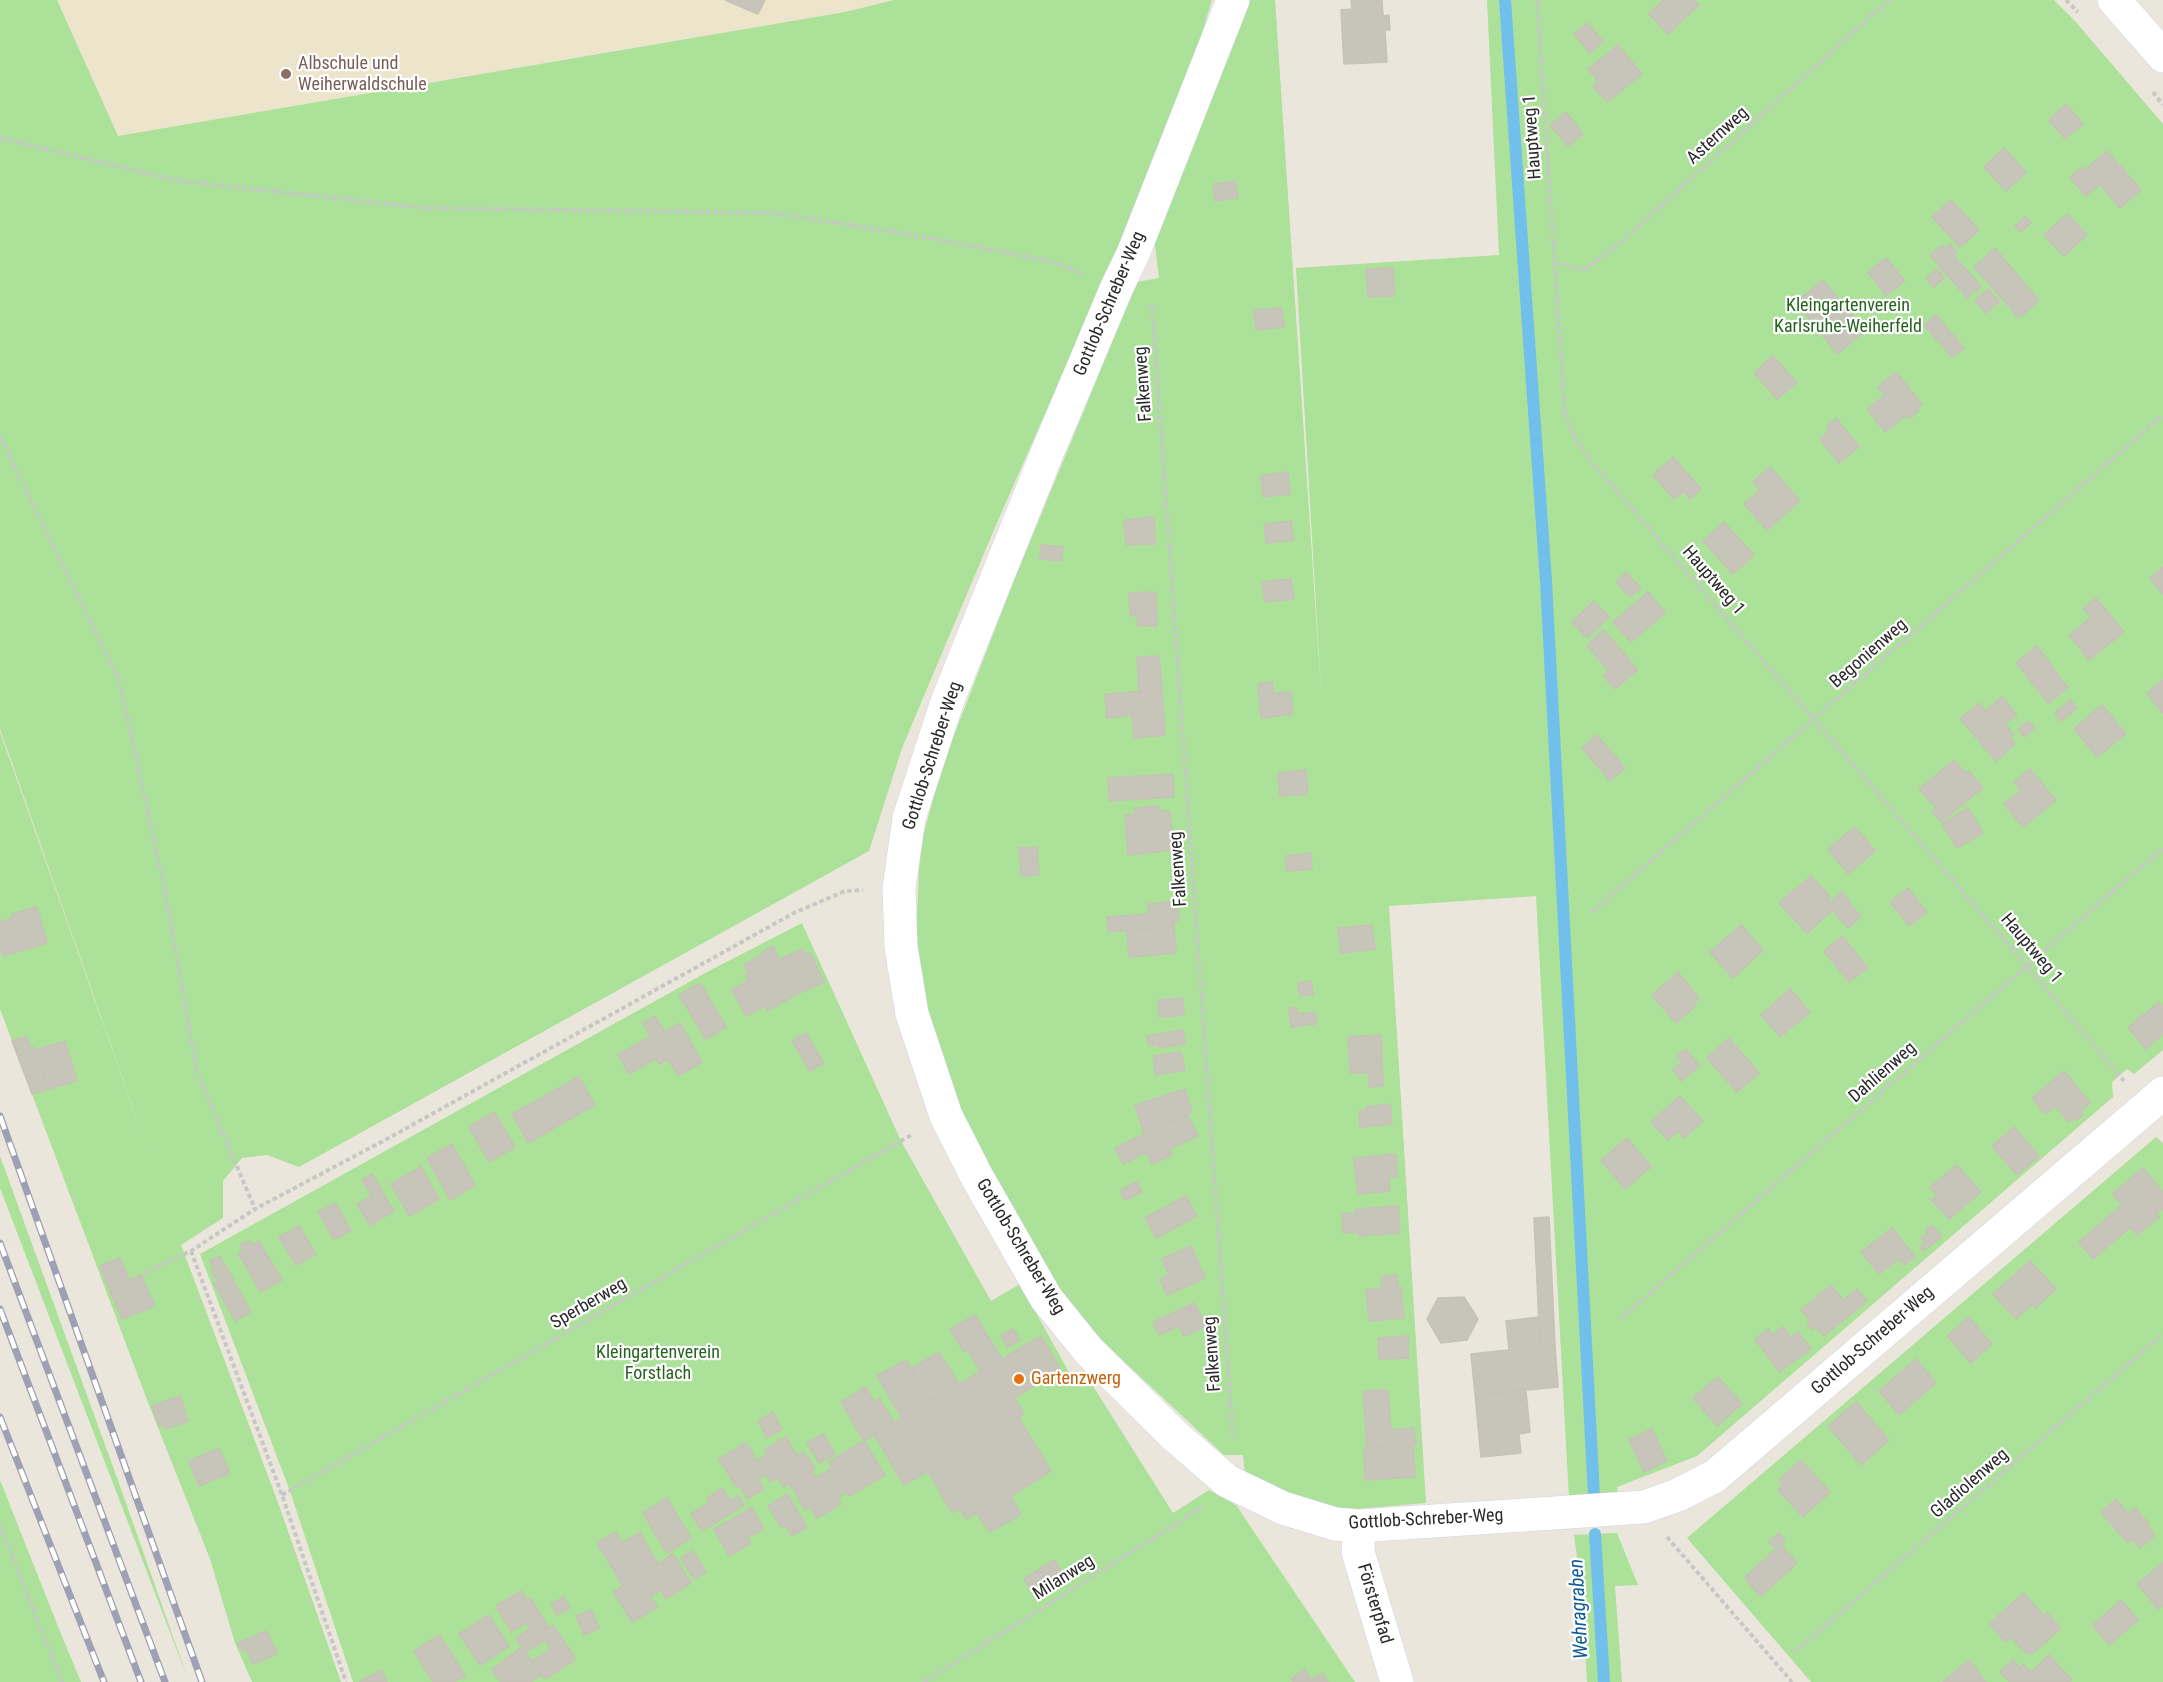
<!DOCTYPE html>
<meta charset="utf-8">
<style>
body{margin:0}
canvas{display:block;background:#ebe6db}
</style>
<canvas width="2163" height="1682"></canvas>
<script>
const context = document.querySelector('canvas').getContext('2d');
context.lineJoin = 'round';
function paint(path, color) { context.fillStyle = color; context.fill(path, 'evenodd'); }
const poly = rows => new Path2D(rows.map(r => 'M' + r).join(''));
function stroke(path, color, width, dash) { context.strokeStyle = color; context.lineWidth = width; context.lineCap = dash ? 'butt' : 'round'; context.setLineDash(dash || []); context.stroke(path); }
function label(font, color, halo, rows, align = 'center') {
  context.font = font + ' "Roboto Condensed",sans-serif'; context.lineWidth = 4.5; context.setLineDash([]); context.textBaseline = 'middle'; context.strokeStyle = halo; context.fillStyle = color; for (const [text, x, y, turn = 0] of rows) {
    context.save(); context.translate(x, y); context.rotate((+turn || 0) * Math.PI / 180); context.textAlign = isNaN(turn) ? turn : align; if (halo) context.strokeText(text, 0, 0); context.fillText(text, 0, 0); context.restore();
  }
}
paint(poly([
 [57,0,894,0,845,12,118,136]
]), '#ede5cb');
paint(poly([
 [0,0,57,0,118,136,845,12,894,0,1212,0,1194,60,1109,268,996,525,902,748,869,851,299,1167,267,1155,242,1158,223,1181,223,1218,181,1245,276,1497,341,1682,252,1682,235,1643,210,1559,149,1405,0,1009,0,732,177,1233,0,729],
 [1249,0,1275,0,1322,706,1296,268,1499,255,1487,0,2054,0,2075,21,2163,124,2163,1050,2134,1074,2127,1069,2112,1082,2113,1097,1697,1456,1617,1487,1618,1496,1569,1498,1536,896,1389,906,1426,1503,1345,1510,1294,1496,1245,1475,1243,1455,1224,1455,1101,1340,1054,1282,967,1126,929,1019,916,943,920,848,941,769,1013,583,1137,282,1159,278,1153,228],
 [802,923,901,1141,991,1301,1020,1284,1071,1376,1086,1375,1173,1513,1209,1490,1236,1505,1355,1682,353,1682,290,1491,200,1254,709,971],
 [2156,1137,2163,1143,2163,1682,1811,1682,1687,1538],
 [0,1156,120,1486,189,1682,0,1188],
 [0,1480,57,1624,81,1682,0,1682],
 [1617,1533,1638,1585,1615,1586,1622,1682,1587,1682,1581,1586,1574,1535]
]), '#abe199');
stroke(poly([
 [1505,0,1546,581,1594,1496],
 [1595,1534,1604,1682]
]), '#71c0eb', 12);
const building = poly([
 [725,0,765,0,758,14,725,0],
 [1351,0,1382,0,1383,16,1389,15,1390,30,1385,30,1387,62,1344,64,1341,10,1352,9,1351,0],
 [1663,0,1694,0,1699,5,1668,34,1649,14,1663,0],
 [1587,23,1603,41,1590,53,1574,34,1587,23],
 [1618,45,1642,74,1607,102,1593,86,1598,81,1588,69,1618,45],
 [2066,104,2083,124,2065,139,2049,120,2066,104],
 [1566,112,1583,134,1568,146,1550,125,1566,112],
 [2004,148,2026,172,2006,191,1984,167,2004,148],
 [2107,151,2141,190,2120,208,2100,184,2086,196,2070,177,2081,168,2083,171,2107,151],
 [1235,181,1238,198,1215,201,1213,184,1235,181],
 [1951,200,1979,230,1960,247,1932,217,1951,200],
 [2067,214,2087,235,2064,256,2044,235,2067,214],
 [2025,216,2031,223,2021,232,2015,226,2025,216],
 [1950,244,1957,252,1953,255,1981,286,1967,298,1930,255,1942,245,1945,249,1950,244],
 [1995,248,2039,301,2019,318,1974,267,1995,248],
 [1886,258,1905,281,1886,296,1868,272,1886,258],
 [1393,268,1395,296,1368,297,1366,269,1393,268],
 [1937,269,1944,278,1934,287,1926,278,1937,269],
 [1823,280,1865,331,1837,354,1796,302,1823,280],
 [1988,289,1999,302,1986,313,1975,300,1988,289],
 [1282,308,1284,327,1256,330,1254,310,1282,308],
 [1936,315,1964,348,1952,357,1924,325,1936,315],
 [1773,356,1797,383,1777,399,1754,373,1773,356],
 [1896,372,1922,404,1916,408,1919,411,1909,419,1906,415,1885,432,1867,409,1885,395,1878,387,1896,372],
 [1836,418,1859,447,1839,463,1820,439,1829,431,1826,427,1836,418],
 [1673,457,1701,489,1690,499,1684,491,1674,499,1653,475,1673,457],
 [1770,467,1800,501,1767,530,1744,504,1760,490,1753,482,1770,467],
 [1288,472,1290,494,1263,497,1261,476,1288,472],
 [1154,517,1155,544,1126,545,1124,520,1154,517],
 [1291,521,1294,540,1266,543,1264,524,1291,521],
 [1724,522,1754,555,1733,574,1703,541,1724,522],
 [1041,545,1063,547,1062,561,1040,559,1041,545],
 [2163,567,2163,594,2150,578,2163,567],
 [1626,572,1641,588,1630,597,1616,582,1626,572],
 [1291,579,1294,599,1265,602,1262,582,1291,579],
 [1156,592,1157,626,1138,626,1137,615,1130,616,1129,593,1156,592],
 [1648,592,1665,613,1631,642,1613,622,1648,592],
 [2096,598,2124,632,2089,660,2069,635,2091,617,2083,608,2096,598],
 [1594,601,1609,617,1587,638,1572,622,1594,601],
 [1604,630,1638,670,1615,689,1603,676,1609,671,1587,645,1604,630],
 [2037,646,2068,688,2048,703,2016,662,2037,646],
 [1159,656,1162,690,1139,692,1137,657,1159,656],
 [2163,680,2163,713,2147,693,2163,680],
 [1272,682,1273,693,1291,692,1293,714,1261,718,1258,684,1272,682],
 [1162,690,1165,735,1134,738,1132,715,1107,718,1105,694,1162,690],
 [2002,697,2017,715,2005,724,2014,735,2010,738,2015,744,1996,761,1960,719,1979,703,1986,711,2002,697],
 [2070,700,2077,708,2061,721,2055,713,2070,700],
 [2102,705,2126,734,2097,757,2074,729,2102,705],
 [2028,721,2034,728,2025,737,2018,729,2028,721],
 [1597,735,1625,768,1610,781,1582,748,1597,735],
 [1954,760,1965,773,1968,770,1983,788,1941,822,1932,811,1936,808,1919,789,1954,760],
 [2030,769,2056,800,2023,827,2004,804,2021,790,2014,782,2030,769],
 [1306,770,1308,794,1280,796,1278,773,1306,770],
 [1173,774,1174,797,1109,801,1108,778,1173,774],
 [1159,806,1159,811,1170,811,1174,850,1128,855,1125,815,1135,814,1134,808,1159,806],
 [1968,808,1983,833,1957,848,1942,824,1968,808],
 [1855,827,1875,851,1848,874,1828,849,1855,827],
 [1037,847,1039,875,1021,876,1019,848,1037,847],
 [1311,853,1312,869,1287,871,1285,856,1311,853],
 [1811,876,1830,897,1827,899,1830,903,1841,892,1850,901,1837,912,1834,909,1807,933,1779,903,1811,876],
 [1908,888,1927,912,1909,926,1890,902,1908,888],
 [1178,901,1179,920,1174,921,1174,927,1108,932,1107,917,1149,914,1148,904,1178,901],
 [1848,902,1861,917,1848,928,1835,914,1848,902],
 [37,907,47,943,3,956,0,945,0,922,13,918,12,914,37,907],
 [1372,925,1375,949,1341,953,1338,928,1372,925],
 [1741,925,1763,950,1733,978,1710,952,1741,925],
 [1174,927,1176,953,1129,957,1127,930,1174,927],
 [1842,936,1868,968,1849,982,1824,951,1842,936],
 [773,946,795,995,767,1011,765,1006,746,1016,732,990,748,981,745,975,749,973,744,965,763,954,762,952,773,946],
 [803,949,806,955,810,953,824,982,795,995,779,960,803,949],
 [1678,972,1699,998,1693,1003,1696,1006,1676,1023,1652,995,1678,972],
 [1311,981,1313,995,1300,996,1298,983,1311,981],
 [700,983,726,1027,706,1039,679,995,700,983],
 [1790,989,1810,1012,1780,1037,1761,1015,1790,989],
 [1183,998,1184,1015,1159,1017,1158,1000,1183,998],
 [2159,1002,2163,1007,2163,1034,2146,1049,2128,1027,2159,1002],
 [1289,1008,1297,1008,1297,1014,1315,1012,1316,1024,1291,1027,1289,1008],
 [655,1016,665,1032,680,1023,702,1062,678,1076,668,1059,659,1064,656,1058,629,1074,618,1055,651,1036,643,1023,655,1016],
 [1183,1030,1185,1044,1159,1048,1158,1044,1149,1046,1147,1036,1183,1030],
 [806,1033,824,1063,810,1071,792,1041,806,1033],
 [1381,1035,1383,1086,1369,1087,1369,1073,1350,1073,1348,1037,1381,1035],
 [27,1036,30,1049,35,1047,48,1089,32,1094,12,1041,27,1036],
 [1729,1038,1759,1073,1737,1092,1707,1058,1729,1038],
 [65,1041,77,1081,48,1089,36,1050,65,1041],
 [1686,1049,1700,1066,1681,1081,1673,1069,1682,1063,1676,1056,1686,1049],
 [1181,1052,1185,1070,1156,1075,1153,1056,1181,1052],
 [2064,1071,2090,1103,2080,1111,2083,1115,2076,1121,2073,1118,2069,1122,2055,1106,2045,1114,2032,1098,2064,1071],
 [579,1077,595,1105,554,1128,538,1100,579,1077],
 [1185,1089,1192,1111,1144,1134,1135,1105,1185,1089],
 [1680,1096,1703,1121,1684,1138,1678,1131,1668,1140,1651,1122,1680,1096],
 [538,1100,554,1128,528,1143,512,1114,538,1100],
 [1390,1104,1392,1124,1360,1127,1359,1111,1367,1110,1366,1107,1390,1104],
 [494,1112,515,1147,489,1162,469,1127,494,1112],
 [1187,1114,1198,1136,1169,1149,1172,1155,1152,1164,1147,1152,1123,1164,1115,1148,1187,1114],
 [2014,1127,2039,1156,2017,1175,1992,1146,2014,1127],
 [1627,1138,1651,1167,1625,1189,1601,1160,1627,1138],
 [452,1144,475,1185,450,1200,427,1158,452,1144],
 [1396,1154,1397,1176,1389,1177,1390,1191,1358,1194,1354,1158,1396,1154],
 [1957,1165,1981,1192,1949,1219,1932,1200,1937,1195,1930,1187,1957,1165],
 [421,1167,439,1199,409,1216,391,1184,421,1167],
 [2143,1168,2163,1192,2163,1209,2156,1214,2159,1217,2137,1235,2131,1227,2093,1259,2079,1242,2122,1205,2112,1194,2143,1168],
 [372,1174,394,1211,370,1225,357,1204,372,1196,362,1180,372,1174],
 [1137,1182,1142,1192,1124,1200,1120,1190,1137,1182],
 [1186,1196,1197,1216,1156,1238,1145,1218,1186,1196],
 [335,1203,351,1230,334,1240,318,1212,335,1203],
 [1398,1206,1400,1233,1359,1236,1359,1232,1343,1233,1342,1214,1356,1213,1356,1209,1398,1206],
 [1549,1217,1555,1345,1540,1347,1534,1218,1549,1217],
 [1932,1225,1942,1237,1923,1251,1920,1248,1925,1243,1921,1238,1928,1233,1926,1230,1932,1225],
 [299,1226,316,1254,296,1265,279,1237,299,1226],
 [1892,1228,1915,1257,1904,1265,1899,1259,1879,1274,1861,1252,1892,1228],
 [249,1240,252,1245,259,1241,282,1280,261,1292,238,1253,244,1250,240,1245,249,1240],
 [1191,1246,1205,1278,1167,1295,1160,1279,1169,1275,1162,1259,1191,1246],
 [220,1256,251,1312,235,1321,214,1283,217,1281,211,1270,214,1268,210,1261,220,1256],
 [120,1258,129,1280,141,1275,155,1306,122,1319,100,1266,120,1258],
 [2030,1261,2056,1289,2035,1308,2032,1304,2016,1319,1993,1294,2030,1261],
 [1397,1275,1398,1287,1401,1287,1404,1318,1369,1321,1366,1290,1382,1288,1381,1277,1397,1275],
 [1831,1285,1843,1300,1857,1289,1867,1301,1824,1336,1816,1327,1813,1330,1807,1323,1810,1320,1801,1310,1831,1285],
 [1464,1297,1478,1319,1467,1340,1441,1343,1427,1319,1438,1298,1464,1297],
 [1195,1303,1206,1326,1184,1336,1179,1326,1159,1335,1153,1322,1195,1303],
 [975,1315,1002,1359,981,1372,968,1350,964,1352,950,1329,975,1315],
 [1539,1317,1540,1347,1509,1350,1506,1321,1539,1317],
 [1969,1317,1992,1344,1971,1363,1947,1336,1969,1317],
 [1783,1327,1791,1337,1798,1332,1811,1349,1779,1372,1755,1339,1768,1329,1772,1335,1783,1327],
 [1013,1329,1020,1340,1008,1347,1001,1336,1013,1329],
 [1041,1336,1061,1370,1014,1398,1024,1414,945,1460,916,1410,1041,1336],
 [1408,1336,1409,1358,1379,1359,1378,1338,1408,1336],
 [1555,1345,1558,1387,1475,1395,1471,1354,1555,1345],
 [939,1352,959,1385,930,1401,911,1369,939,1352],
 [1916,1359,1936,1383,1899,1415,1879,1391,1916,1359],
 [906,1360,930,1401,902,1418,877,1376,906,1360],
 [1718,1377,1742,1404,1717,1426,1693,1398,1718,1377],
 [866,1387,874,1402,880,1399,894,1423,864,1441,841,1402,866,1387],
 [1388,1390,1391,1430,1414,1428,1416,1445,1367,1448,1363,1391,1388,1390],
 [1526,1391,1530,1432,1519,1434,1521,1453,1481,1457,1475,1395,1526,1391],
 [180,1396,188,1421,166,1429,164,1425,159,1426,152,1406,180,1396],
 [1856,1402,1889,1440,1861,1465,1828,1426,1856,1402],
 [916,1410,976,1513,966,1519,960,1509,952,1513,928,1471,904,1485,874,1434,916,1410],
 [773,1412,782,1429,767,1438,758,1421,773,1412],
 [1018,1417,1051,1471,1011,1496,1021,1514,990,1532,976,1513,945,1460,1018,1417],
 [1652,1429,1667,1461,1644,1472,1629,1440,1652,1429],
 [824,1434,835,1454,819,1463,807,1443,824,1434],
 [786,1437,797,1456,804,1452,815,1469,784,1487,778,1477,770,1482,757,1461,767,1455,764,1450,786,1437],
 [864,1441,885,1475,849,1496,829,1462,864,1441],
 [746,1443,765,1475,758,1480,764,1489,747,1499,740,1486,737,1488,719,1459,746,1443],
 [1413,1445,1415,1477,1365,1480,1364,1448,1413,1445],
 [219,1448,230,1473,199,1486,189,1461,219,1448],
 [1801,1460,1830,1492,1803,1517,1778,1490,1783,1485,1779,1480,1801,1460],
 [832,1468,847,1492,837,1498,841,1504,817,1518,810,1507,805,1510,790,1484,812,1471,816,1478,832,1468],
 [722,1488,730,1501,738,1496,744,1505,702,1531,691,1514,709,1503,706,1499,722,1488],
 [787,1494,807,1527,792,1536,786,1526,782,1528,768,1506,787,1494],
 [667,1498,691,1538,667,1553,643,1513,667,1498],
 [2116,1499,2128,1514,2135,1508,2150,1525,2148,1527,2155,1536,2140,1548,2133,1539,2128,1543,2101,1512,2116,1499],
 [752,1508,764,1529,748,1537,751,1543,729,1556,714,1529,752,1508],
 [616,1532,622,1543,640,1533,658,1564,623,1586,597,1543,616,1532],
 [1779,1533,1785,1541,1781,1545,1797,1563,1761,1596,1744,1578,1776,1549,1769,1542,1779,1533],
 [693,1551,706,1572,694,1579,681,1558,693,1551],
 [673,1554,691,1583,666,1599,661,1590,651,1596,638,1577,673,1554],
 [1054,1560,1067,1581,1037,1600,1024,1579,1054,1560],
 [2163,1563,2163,1606,2158,1609,2137,1584,2163,1563],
 [638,1577,657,1607,632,1622,613,1592,638,1577],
 [522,1591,527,1600,530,1598,541,1615,511,1632,496,1606,522,1591],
 [2024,1593,2044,1616,2047,1613,2061,1628,2031,1655,2027,1651,2025,1653,2011,1637,2006,1642,1989,1624,2024,1593],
 [564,1597,570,1608,557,1615,551,1604,564,1597],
 [2121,1600,2138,1620,2109,1645,2093,1625,2121,1600],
 [591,1610,599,1628,584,1635,576,1616,591,1610],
 [489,1615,509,1646,480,1665,459,1634,489,1615],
 [541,1615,548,1627,520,1645,516,1638,530,1629,527,1624,541,1615],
 [553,1625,576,1659,545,1679,532,1661,550,1649,545,1640,526,1652,520,1645,553,1625],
 [267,1631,277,1654,253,1664,246,1649,242,1651,238,1643,267,1631],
 [439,1635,465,1676,454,1682,433,1682,414,1651,439,1635],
 [522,1647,542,1674,531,1682,501,1682,492,1669,522,1647],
 [2049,1655,2072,1680,2069,1682,2010,1682,2000,1672,2013,1660,2020,1668,2023,1664,2031,1672,2049,1655],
 [1969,1660,1986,1682,1943,1682,1969,1660],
 [1305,1669,1311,1680,1322,1673,1328,1682,1293,1682,1291,1679,1305,1669],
 [382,1671,387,1682,360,1681,382,1671]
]);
paint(building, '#c7c4ba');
stroke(building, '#c6c2b5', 1.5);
const minor = poly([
 [1233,0,1133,254,1117,287,1045,458,947,702,909,818,899,888,901,947,912,1014,946,1116,977,1177,1046,1298,1088,1350,1175,1436,1227,1481,1283,1508,1335,1524,1359,1526,1644,1507,1678,1495,1715,1476,2163,1093],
 [2114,0,2163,56],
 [1359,1526,1358,1552,1397,1682]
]);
stroke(minor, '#d1d2e2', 34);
stroke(poly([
 [1537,0,1565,415,1577,441,1589,459,2027,966,2124,1081],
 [2066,0,2078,12],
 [2153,92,2163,105],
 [0,138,179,181,426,208,774,213,913,235,1050,261,1084,274],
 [1555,263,1584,270,1620,243,1889,0],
 [1152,304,1233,1437],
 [0,437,119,680,165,891,197,1072,255,1209],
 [1592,912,2163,415],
 [191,1251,282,1495,346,1682],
 [143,1274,191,1251,255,1209,385,1140,794,913,845,891,863,890],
 [1620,1319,2163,848],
 [282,1495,913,1134],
 [0,1525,62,1682],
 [1667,1537,1792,1682],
 [1794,1653,2163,1334],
 [924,1682,1203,1507]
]), '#c7c7c7', 4, [4.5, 3]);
stroke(minor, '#fff', 33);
const rail = poly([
 [0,1116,202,1682],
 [0,1243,165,1682],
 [0,1309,141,1682],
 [0,1417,104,1682]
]);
stroke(rail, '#9ea0b3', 7);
stroke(rail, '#fff', 4.5, [14]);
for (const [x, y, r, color] of [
 [286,74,6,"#8d6e63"],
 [1019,1379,6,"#e8710a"]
]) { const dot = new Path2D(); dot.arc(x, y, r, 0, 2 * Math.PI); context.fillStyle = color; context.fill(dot); stroke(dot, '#fff', 2); }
label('18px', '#785e54', '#fff', [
 ["Albschule und",298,64],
 ["Weiherwaldschule",298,85]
], 'left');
label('18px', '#292929', '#fff', [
 ["Asternweg",1718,136,-42],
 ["Hauptweg 1",1533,137,-94],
 ["Gottlob-Schreber-Weg",1110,304,-67],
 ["Falkenweg",1144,384,-94],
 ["Hauptweg 1",1713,581,49],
 ["Begonienweg",1869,654,-41],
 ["Gottlob-Schreber-Weg",933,756,-72],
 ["Falkenweg",1179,869,-94],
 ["Hauptweg 1",2031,949,50],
 ["Dahlienweg",1883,1073,-41],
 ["Gottlob-Schreber-Weg",1020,1247,59],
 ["Sperberweg",589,1304,-30],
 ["Gottlob-Schreber-Weg",1873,1341,-41],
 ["Falkenweg",1213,1354,-94],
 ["Gladiolenweg",1970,1484,-41],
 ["Gottlob-Schreber-Weg",1426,1520,-3],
 ["Milanweg",1064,1578,-32],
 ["Försterpfad",1374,1604,73]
]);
label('18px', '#24641c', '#fff', [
 ["Kleingartenverein",1848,306],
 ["Karlsruhe-Weiherfeld",1848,327],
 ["Kleingartenverein",658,1353],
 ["Forstlach",658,1374]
]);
label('18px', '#c56008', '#fff', [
 ["Gartenzwerg",1031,1379]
], 'left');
label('italic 20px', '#115c96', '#fff', [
 ["Wehragraben",1580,1609,-93]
]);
</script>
